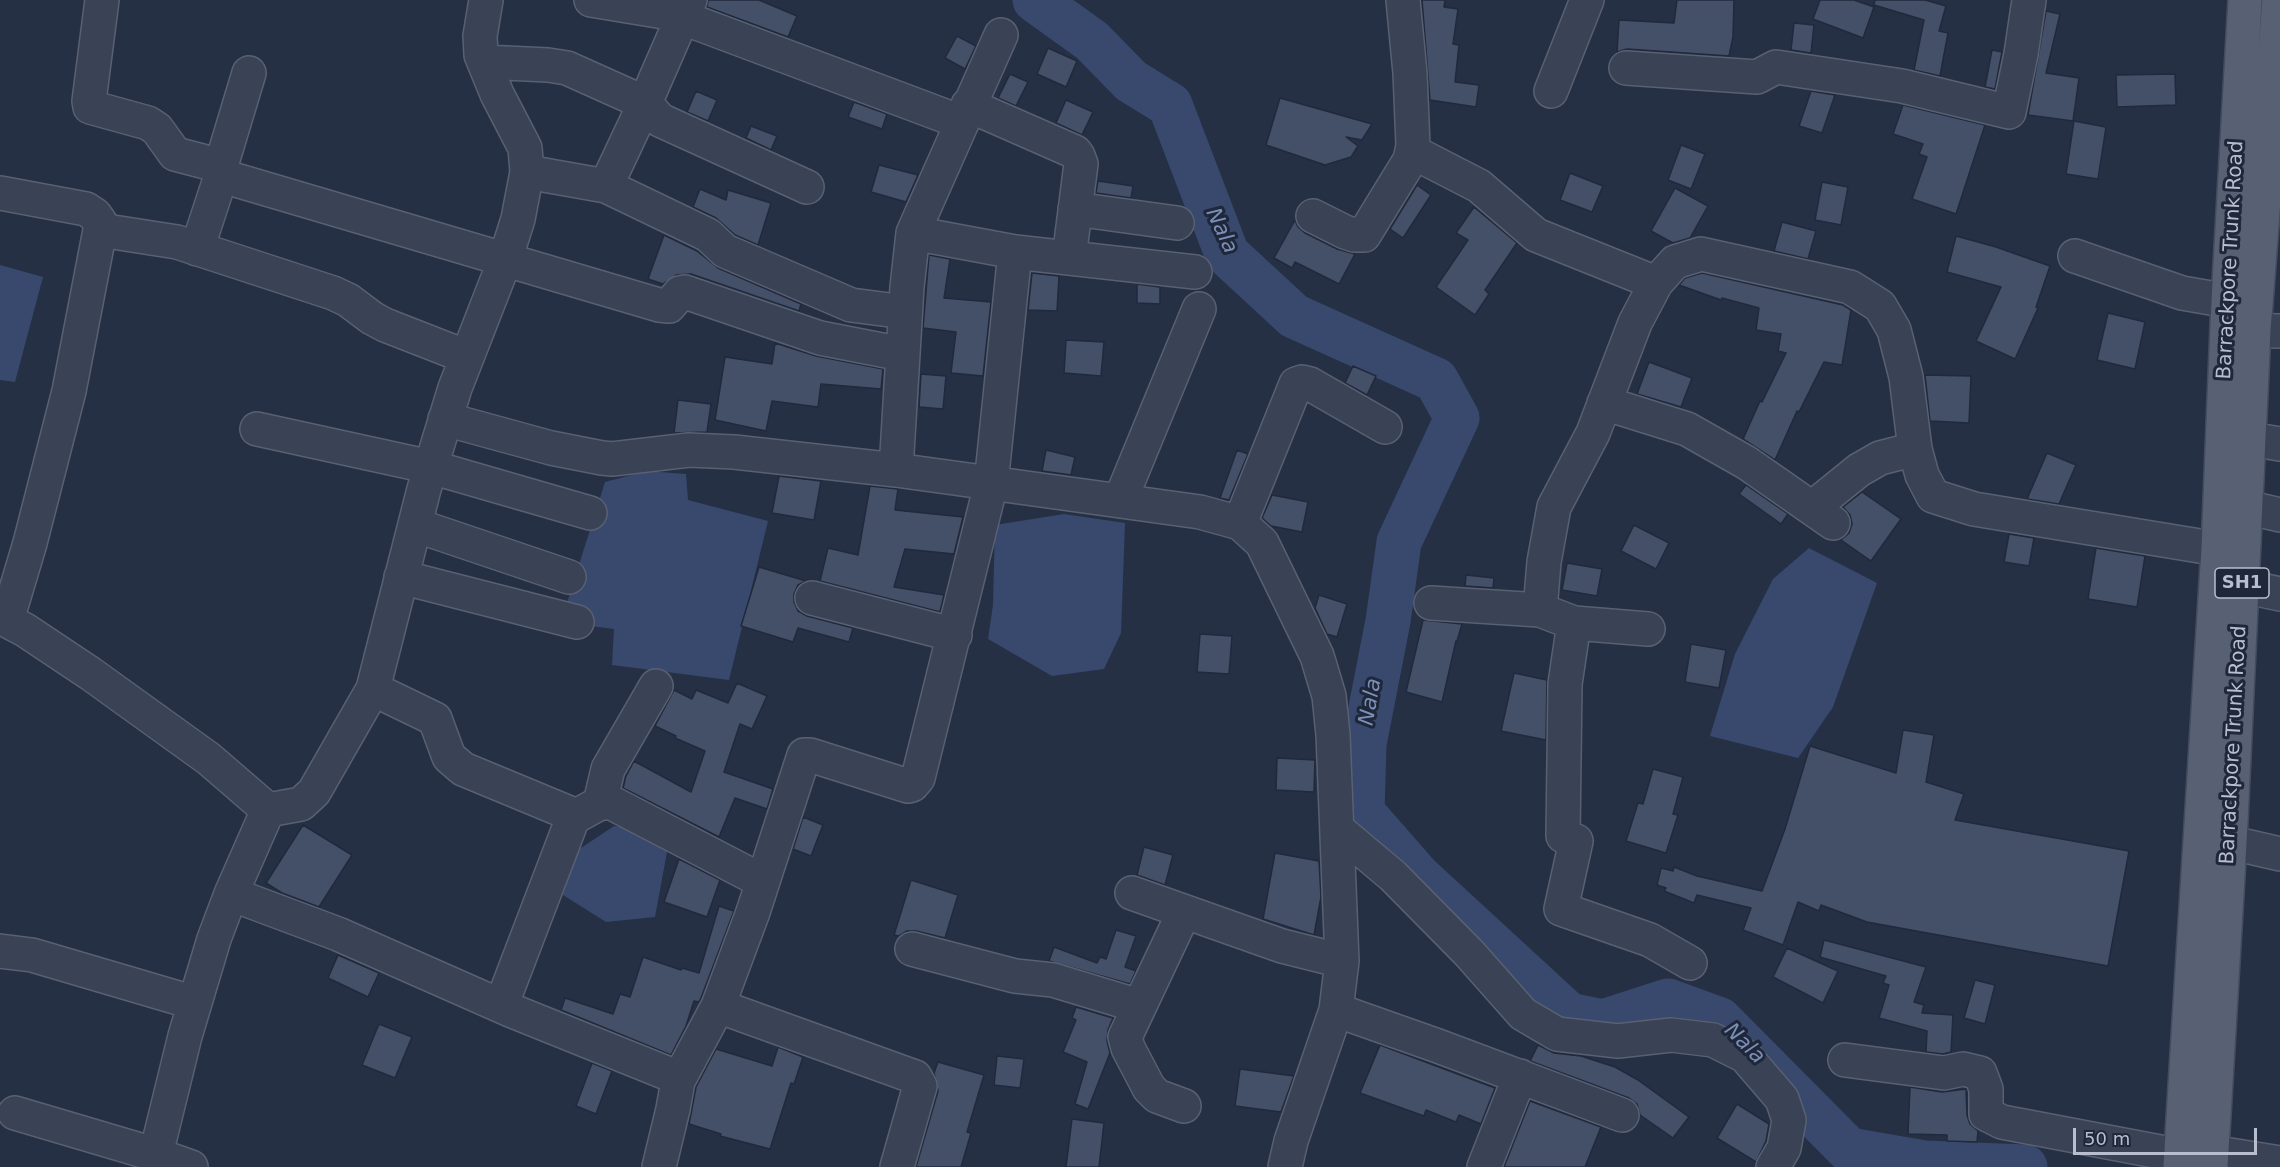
<!DOCTYPE html>
<style>
body{margin:0}
#map{position:relative;width:2280px;height:1167px;overflow:hidden;background:#253045;font-family:"DejaVu Sans",sans-serif}
canvas{display:block}
.scale{position:absolute;left:2073px;top:1128px;width:184px;height:27px;box-sizing:border-box;border:3px solid #b8bece;border-top:0;padding-left:8px;font-size:18px;line-height:21px;white-space:nowrap;color:#b8bece;-webkit-text-stroke:4px #1f273a;paint-order:stroke}
</style>
<div id="map">
<canvas width="2280" height="1167"></canvas>
<div class="scale">50 m</div>
</div>
<script>
const context = document.querySelector('canvas').getContext('2d');
context.lineJoin = 'round';
function paint(path, color) { context.fillStyle = color; context.fill(path, 'evenodd'); }
const poly = rows => new Path2D(rows.map(r => 'M' + r).join(''));
function stroke(path, color, width, dash) { context.strokeStyle = color; context.lineWidth = width; context.lineCap = dash ? 'butt' : 'round'; context.setLineDash(dash || []); context.stroke(path); }
function label(font, color, halo, rows, align = 'center') {
  context.font = font + ' "DejaVu Sans",sans-serif'; context.lineWidth = 6; context.setLineDash([]); context.textBaseline = 'middle'; context.strokeStyle = halo; context.fillStyle = color; for (const [text, x, y, turn = 0] of rows) {
    context.save(); context.translate(x, y); context.rotate((+turn || 0) * Math.PI / 180); context.textAlign = isNaN(turn) ? turn : align; if (halo) context.strokeText(text, 0, 0); context.fillText(text, 0, 0); context.restore();
  }
}
paint(poly([
 [0,265,43,277,15,382,0,380],
 [647,471,686,474,688,500,768,521,729,680,612,665,614,629,561,622,605,482],
 [1064,514,1125,523,1121,633,1104,669,1052,676,988,639,993,605,995,525],
 [1809,548,1877,583,1833,707,1798,758,1710,736,1735,654,1773,579],
 [614,826,646,830,667,852,655,917,606,922,563,895,572,854]
]), '#38496d');
stroke(poly([
 [1035,0,1092,41,1131,81,1170,105,1227,254,1294,316,1436,380,1457,418,1399,542,1388,621,1364,744,1362,812,1418,876,1569,1015,1603,1022,1668,1001,1720,1020,1849,1150,1924,1163,2025,1167]
]), '#38496d', 45);
const building = poly([
 [708,0,759,0,797,16,788,37,707,7,708,0],
 [1422,0,1445,0,1444,7,1458,9,1453,44,1459,45,1455,82,1479,85,1476,107,1430,100,1422,0],
 [1677,0,1734,0,1733,37,1729,56,1627,49,1617,52,1619,20,1674,23,1677,0],
 [1820,0,1854,0,1874,7,1863,38,1813,19,1820,0],
 [1875,0,1925,0,1946,6,1939,31,1948,33,1940,76,1914,70,1924,20,1874,5,1875,0],
 [2046,11,2060,14,2046,73,2079,78,2073,121,2028,115,2046,11],
 [1794,23,1814,25,1811,53,1791,50,1794,23],
 [957,36,976,46,965,69,945,58,957,36],
 [1048,48,1077,61,1066,87,1037,74,1048,48],
 [1992,50,2002,52,1995,89,1985,87,1992,50],
 [1010,74,1028,82,1016,106,998,98,1010,74],
 [2175,74,2176,105,2117,107,2116,75,2175,74],
 [696,91,717,100,708,121,687,112,696,91],
 [1811,91,1835,95,1822,133,1799,126,1811,91],
 [1280,98,1372,124,1362,140,1346,137,1358,146,1351,157,1325,165,1266,145,1280,98],
 [1066,100,1093,112,1082,135,1056,123,1066,100],
 [854,102,887,114,882,129,848,117,854,102],
 [1903,105,1985,125,1956,214,1912,199,1927,157,1919,154,1923,144,1893,134,1903,105],
 [2074,121,2106,127,2098,179,2066,174,2074,121],
 [751,126,777,136,771,150,746,138,751,126],
 [1681,145,1705,154,1691,189,1668,180,1681,145],
 [879,165,918,175,906,202,871,192,879,165],
 [1570,173,1603,186,1592,212,1560,200,1570,173],
 [1098,181,1133,186,1131,198,1096,193,1098,181],
 [1822,182,1848,187,1841,225,1815,220,1822,182],
 [1417,185,1431,195,1403,238,1390,229,1417,185],
 [1675,188,1708,206,1690,238,1673,243,1651,231,1675,188],
 [700,189,726,200,728,190,771,203,758,245,735,235,716,218,693,207,700,189],
 [1474,207,1517,243,1485,290,1489,294,1475,315,1436,287,1468,240,1456,233,1474,207],
 [1295,220,1298,227,1305,233,1337,249,1355,254,1339,284,1295,262,1292,268,1274,258,1295,220],
 [1782,222,1816,231,1808,259,1774,251,1782,222],
 [664,235,697,251,718,268,801,304,799,311,691,274,676,275,663,284,648,279,664,235],
 [1956,236,1996,247,2050,266,2036,307,2038,308,2015,359,1976,341,2001,287,1947,272,1956,236],
 [929,255,950,259,944,298,991,302,983,376,951,373,956,332,923,328,929,255],
 [1032,273,1059,276,1057,311,1028,310,1032,273],
 [1702,273,1843,305,1851,310,1842,365,1824,362,1799,412,1797,411,1775,460,1743,439,1760,401,1762,402,1786,353,1778,351,1781,334,1756,330,1759,308,1722,298,1721,300,1679,285,1685,278,1702,273],
 [1137,284,1160,287,1160,304,1137,303,1137,284],
 [2108,313,2145,322,2135,369,2097,360,2108,313],
 [1066,340,1104,342,1101,376,1064,373,1066,340],
 [775,343,816,356,883,369,881,389,821,384,818,407,772,401,766,431,715,420,725,357,772,364,775,343],
 [1649,362,1692,378,1681,407,1637,394,1649,362],
 [1353,366,1376,376,1367,395,1345,383,1353,366],
 [921,374,946,376,943,409,919,407,921,374],
 [1925,375,1971,376,1969,423,1930,421,1925,375],
 [678,400,711,404,707,432,674,433,678,400],
 [1046,450,1075,457,1071,475,1042,471,1046,450],
 [1237,450,1248,454,1229,500,1220,498,1237,450],
 [2047,453,2076,465,2059,504,2027,499,2047,453],
 [779,476,821,481,814,520,772,513,779,476],
 [1746,485,1788,514,1781,524,1739,494,1746,485],
 [870,486,898,489,895,510,963,517,954,554,905,549,894,587,944,595,940,612,820,581,828,548,858,555,870,486],
 [1862,492,1901,519,1871,561,1841,540,1849,533,1852,524,1850,515,1843,507,1862,492],
 [1272,495,1308,502,1302,532,1271,526,1262,518,1272,495],
 [1634,525,1669,543,1656,569,1621,551,1634,525],
 [2009,534,2034,538,2029,566,2004,562,2009,534],
 [2096,548,2145,556,2137,607,2088,599,2096,548],
 [1567,563,1602,569,1597,596,1562,590,1567,563],
 [759,567,806,581,798,585,794,594,794,602,798,611,807,616,853,628,849,642,798,628,793,642,741,626,759,567],
 [1466,575,1494,578,1493,588,1465,586,1466,575],
 [1319,595,1347,604,1337,637,1327,634,1315,608,1319,595],
 [1423,620,1462,624,1457,641,1456,641,1442,702,1406,692,1423,620],
 [1200,634,1232,636,1229,674,1197,672,1200,634],
 [1691,644,1726,650,1719,688,1685,682,1691,644],
 [1514,673,1547,680,1546,740,1501,731,1514,673],
 [737,683,767,696,752,729,740,724,724,772,773,789,767,809,735,798,719,837,623,788,626,776,634,761,691,792,705,751,675,738,676,736,655,726,674,690,692,699,696,690,728,703,737,683],
 [1903,730,1934,735,1926,782,1964,794,1955,820,2129,851,2108,966,1867,922,1821,905,1819,911,1798,902,1783,945,1743,930,1751,908,1697,895,1694,903,1664,891,1666,888,1657,885,1661,868,1673,871,1674,867,1697,876,1762,891,1785,829,1810,746,1896,773,1903,730],
 [1277,758,1315,760,1314,792,1276,790,1277,758],
 [1653,769,1683,777,1673,814,1678,815,1666,853,1626,841,1638,803,1643,804,1653,769],
 [803,817,823,825,811,856,793,849,803,817],
 [303,825,352,855,319,907,282,893,266,883,303,825],
 [1144,847,1173,855,1165,885,1137,875,1144,847],
 [1275,853,1319,861,1321,897,1314,935,1263,919,1275,853],
 [679,859,720,880,707,917,664,902,679,859],
 [911,880,958,895,945,938,916,931,907,931,899,936,894,935,911,880],
 [719,906,734,911,701,998,699,1002,694,1001,686,1026,671,1055,561,1010,565,998,613,1014,620,994,630,997,643,957,681,970,682,968,699,973,719,906],
 [1116,930,1136,936,1125,967,1136,971,1130,984,1049,961,1054,947,1097,963,1100,957,1106,959,1116,930],
 [1824,940,1926,967,1914,1002,1924,1005,1922,1013,1953,1015,1951,1052,1943,1054,1926,1052,1927,1031,1879,1018,1889,985,1883,983,1886,976,1820,957,1824,940],
 [1787,948,1838,971,1823,1003,1773,977,1787,948],
 [338,955,379,973,368,997,328,978,338,955],
 [1975,980,1995,985,1985,1024,1964,1018,1975,980],
 [1076,1007,1113,1018,1108,1030,1107,1041,1110,1053,1088,1109,1075,1104,1087,1062,1063,1052,1076,1020,1072,1018,1076,1007],
 [379,1024,412,1037,395,1078,362,1065,379,1024],
 [1380,1045,1495,1088,1481,1124,1459,1115,1456,1122,1426,1110,1424,1116,1360,1093,1380,1045],
 [1538,1045,1554,1053,1581,1056,1615,1067,1638,1080,1689,1117,1673,1138,1640,1115,1637,1104,1629,1098,1530,1061,1538,1045],
 [778,1047,803,1057,794,1084,791,1083,770,1149,720,1136,721,1134,689,1124,696,1087,716,1049,772,1066,778,1047],
 [997,1056,1024,1059,1020,1088,994,1085,997,1056],
 [938,1062,984,1075,967,1132,971,1133,961,1167,916,1167,938,1091,934,1073,938,1062],
 [592,1063,612,1071,596,1114,576,1106,592,1063],
 [1240,1069,1294,1076,1281,1112,1235,1106,1240,1069],
 [1910,1087,1942,1092,1966,1089,1967,1115,1970,1124,1978,1131,1977,1142,1947,1141,1947,1135,1908,1134,1910,1087],
 [1530,1101,1601,1127,1585,1167,1504,1167,1530,1101],
 [1737,1104,1769,1124,1766,1141,1756,1162,1717,1138,1737,1104],
 [1072,1119,1104,1123,1099,1167,1066,1167,1072,1119]
]);
paint(building, '#444f68');
stroke(building, '#21293c', 1.5);
const minor = poly([
 [102,0,89,101,90,107,148,123,157,129,175,154,221,166],
 [591,0,670,13,961,122],
 [484,62,548,65,567,68,645,103,660,120,807,187],
 [1626,68,1757,77,1776,67,1902,86,2009,112,2021,54,2029,0],
 [1551,91,1587,0],
 [968,105,1075,152,1078,156,1081,164,1069,258],
 [1413,152,1479,186,1536,235,1656,283],
 [527,172,606,186,708,235,725,251,851,305,905,312],
 [223,179,221,166,249,73],
 [606,186,645,103,690,0],
 [0,193,86,209,95,215,100,222,100,230,69,391,30,543,7,620],
 [1075,209,1177,223],
 [1313,216,1345,232,1354,235,1364,235,1410,160,1413,146,1410,73,1403,0],
 [100,230,177,242,333,293,348,300,372,318,385,325,467,357],
 [913,233,1015,252,1195,272],
 [197,249,219,182,229,178,659,305,669,306,680,293,685,292,820,338,902,354],
 [2075,256,2182,293,2228,301],
 [2227,330,2280,331],
 [1604,403,1687,429,1747,463,1833,523],
 [445,419,551,448,602,458,612,459,689,450,734,452,896,470,1200,512,1240,523,1262,543,1317,656,1329,696,1333,735,1342,961,1336,1010,1291,1141,1285,1167],
 [257,429,431,467,590,513],
 [2249,439,2280,444],
 [896,470,907,287,913,233,1001,35],
 [1120,501,1199,309],
 [2246,507,2280,515],
 [1812,508,1859,470,1880,458,1915,449],
 [1240,523,1296,384,1302,382,1310,384,1385,427],
 [415,525,569,577],
 [401,577,577,622],
 [2242,586,2280,594],
 [812,598,955,635],
 [1431,603,1540,610],
 [0,617,25,630,91,674,209,759,268,810,231,894,338,934,510,1010,669,1074,678,1081,673,1109,659,1167],
 [1574,623,1565,684,1563,836,1576,841,1561,909,1650,940,1690,963],
 [1648,629,1574,623,1540,610,1544,562,1554,507,1593,433,1635,323,1656,283,1675,262,1701,254,1850,287,1880,306,1894,330,1906,377,1915,449,1922,475,1933,496,1974,509,2218,549],
 [373,689,435,719,449,757,463,769,574,815,580,814,600,803,612,803,762,881],
 [600,803,608,769,656,686],
 [268,810,301,804,314,792,373,689,424,489,455,388,505,260,518,219,527,172,525,148,497,94,481,55,480,36,486,0],
 [1337,829,1393,876,1469,953,1523,1014,1557,1034,1618,1041,1671,1035,1713,1040,1745,1056,1782,1099,1789,1120,1784,1148,1773,1167],
 [2202,836,2280,854],
 [1132,893,1282,946,1342,961],
 [1184,912,1125,1037,1128,1048,1149,1088,1157,1096,1184,1106],
 [912,949,1015,976,1053,980,1139,1006],
 [0,951,32,955,195,1003],
 [501,1006,574,815],
 [718,1006,915,1077,920,1086,897,1167],
 [1336,1010,1438,1046,1622,1115],
 [1845,1060,1944,1073,1963,1069,1980,1073,1986,1089,1986,1114,2002,1122,2181,1156],
 [678,1081,718,1006,753,912,804,755,810,755,908,786,912,785,918,778,991,484,1015,252],
 [15,1113,157,1155,191,1167],
 [2211,1152,2280,1163],
 [156,1167,158,1146,185,1036,214,939,231,894],
 [1484,1167,1520,1076]
]);
const major = poly([
 [2180,1167,2218,549,2228,301,2245,0],
 [2211,1167,2230,842,2254,330,2279,0]
]);
stroke(minor, '#596072', 36);
stroke(major, '#444b5e', 36);
stroke(minor, '#3a4255', 33);
stroke(major, '#586174', 33);
for (const [x, y, w] of [
 [2242,583,54]
]) { const box = new Path2D(); box.roundRect(x - w / 2, y - 15, w, 30, 4.5); context.fillStyle = '#1f273a'; context.fill(box); stroke(box, '#b8bece', 1.5); }
label('bold 18px', '#b8bece', null, [
 ["SH1",2242,583]
]);
label('20px', '#b8bece', '#1f273a', [
 ["Barrackpore Trunk Road",2231,260,-87],
 ["Barrackpore Trunk Road",2234,745,-87]
]);
label('italic 21px', '#7d8fb7', '#1f273a', [
 ["Nala",1221,231,65],
 ["Nala",1371,702,-80],
 ["Nala",1744,1044,45]
]);
</script>
